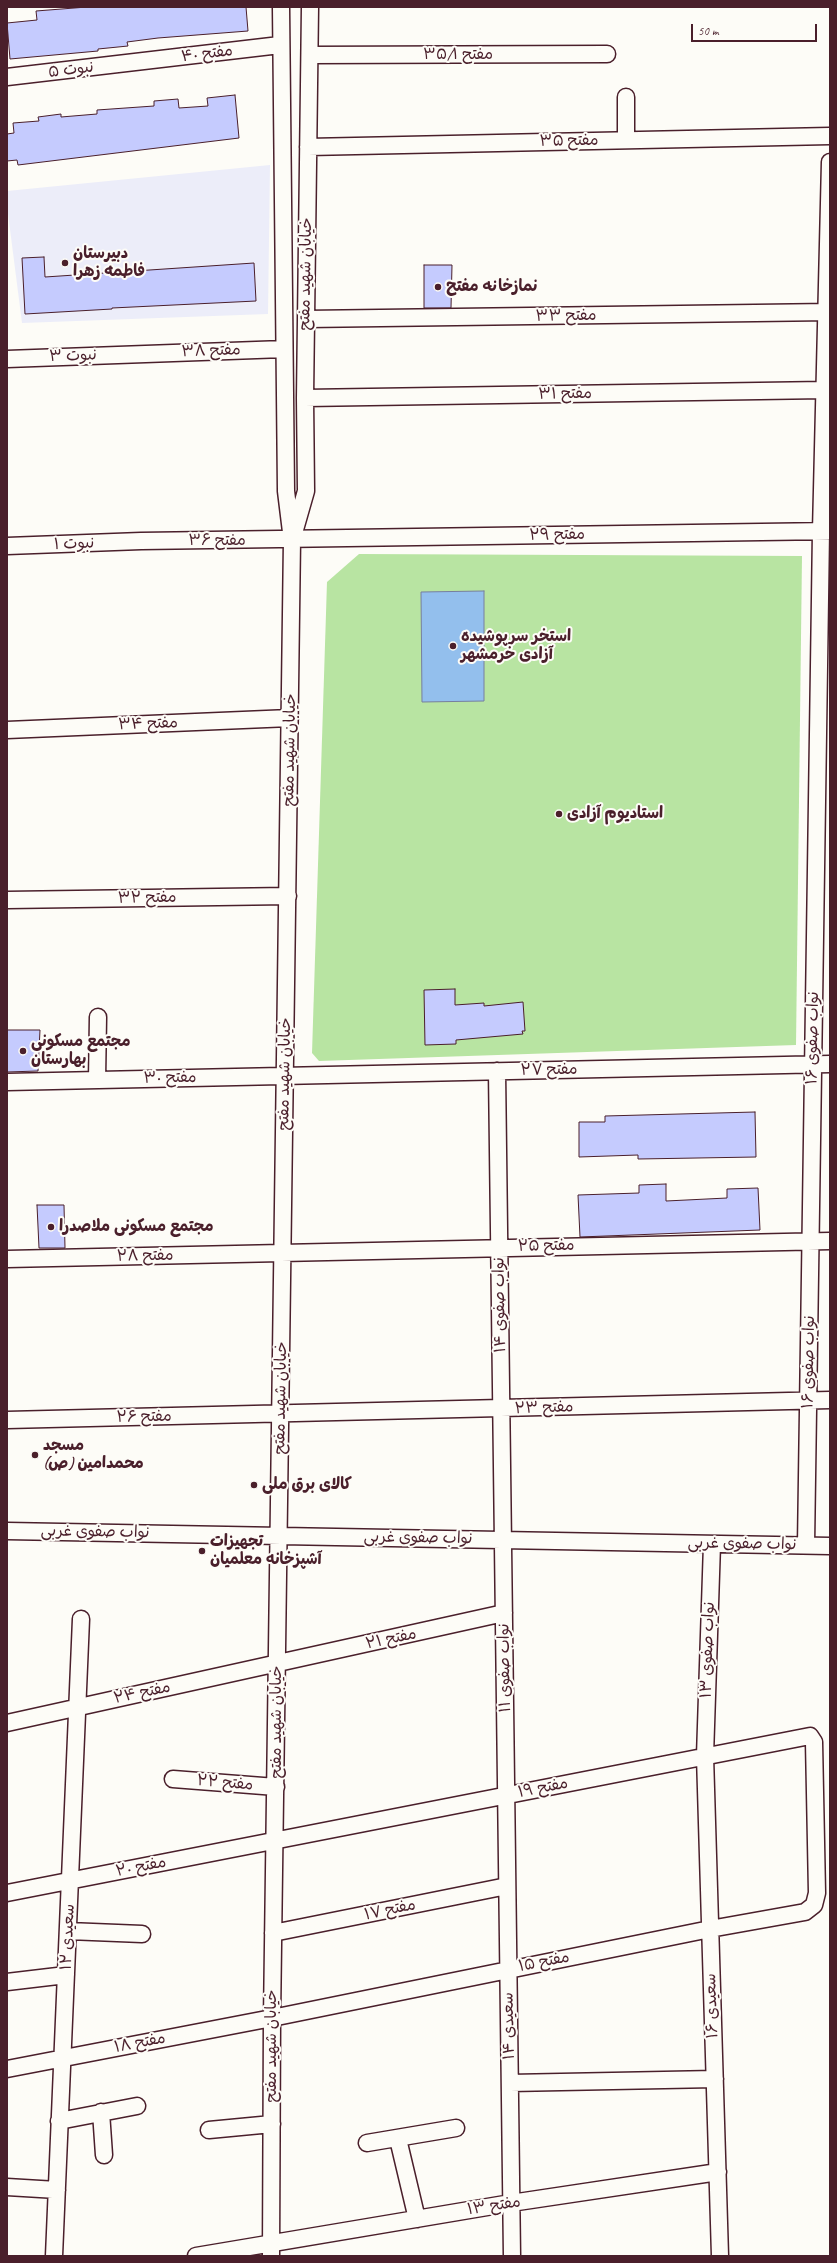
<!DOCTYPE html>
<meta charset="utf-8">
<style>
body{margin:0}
#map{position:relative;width:837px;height:2263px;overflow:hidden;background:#fdfcf7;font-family:Caveat,sans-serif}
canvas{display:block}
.frame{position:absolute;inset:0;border:8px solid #4a1f2b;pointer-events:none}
.scale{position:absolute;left:691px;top:24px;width:126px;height:18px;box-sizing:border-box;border:2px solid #4a1f2b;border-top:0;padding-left:5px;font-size:12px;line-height:14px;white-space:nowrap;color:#4a1f2b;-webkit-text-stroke:3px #fdfcf7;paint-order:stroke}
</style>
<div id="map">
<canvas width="837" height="2263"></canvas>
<div class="frame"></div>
<div class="scale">50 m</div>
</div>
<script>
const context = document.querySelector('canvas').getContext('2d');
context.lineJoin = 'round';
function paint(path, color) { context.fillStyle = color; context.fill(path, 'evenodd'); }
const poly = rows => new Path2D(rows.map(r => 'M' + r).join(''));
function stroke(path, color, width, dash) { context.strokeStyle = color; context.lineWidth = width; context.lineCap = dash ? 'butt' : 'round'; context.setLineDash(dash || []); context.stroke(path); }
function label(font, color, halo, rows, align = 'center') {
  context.font = font + ' Caveat,"Playpen Sans Arabic",sans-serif'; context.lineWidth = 4; context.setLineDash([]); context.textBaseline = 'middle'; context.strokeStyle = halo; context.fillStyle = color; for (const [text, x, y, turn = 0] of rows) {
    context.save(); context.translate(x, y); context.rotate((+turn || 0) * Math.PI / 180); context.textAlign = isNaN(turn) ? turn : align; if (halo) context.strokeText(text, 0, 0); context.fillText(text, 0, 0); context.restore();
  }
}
paint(poly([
 [270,165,268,314,22,323,7,206,7,191]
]), '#ecedf9');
paint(poly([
 [359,554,802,556,796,1045,319,1061,312,1053,327,582]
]), '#b8e4a2');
const water = poly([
 [484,591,484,701,422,702,421,592,484,591]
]);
paint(water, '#93bfed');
stroke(water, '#767f9f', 1);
const building = poly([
 [87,7,246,7,248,31,158,38,127,42,128,46,98,49,98,51,10,59,7,23,37,20,36,11,87,7],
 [235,95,239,138,18,165,17,160,7,161,7,134,14,133,13,123,39,121,38,117,61,114,61,117,97,114,97,110,154,106,154,101,178,99,179,108,208,106,207,98,235,95],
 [44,257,45,277,254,263,256,301,112,308,112,309,25,314,22,258,44,257],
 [424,265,452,265,451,308,424,308,424,265],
 [455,989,455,1005,484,1003,484,1006,523,1002,525,1031,522,1031,523,1034,456,1040,456,1044,425,1045,424,990,455,989],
 [7,1030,40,1030,38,1071,7,1072,7,1030],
 [755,1112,756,1157,638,1159,638,1155,579,1157,579,1122,605,1122,605,1116,755,1112],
 [666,1184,666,1201,727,1198,727,1189,758,1188,760,1230,580,1237,578,1195,639,1193,639,1185,666,1184],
 [37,1205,64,1205,65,1248,39,1248,37,1205]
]);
paint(building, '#c5cbfe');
stroke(building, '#4a1f2b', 1);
const minor = poly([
 [310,55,607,54],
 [7,77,280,45],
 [626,140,626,97],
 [308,147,830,136],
 [306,319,830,312],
 [7,359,284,349],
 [305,398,824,390],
 [294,533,306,491,305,398,310,7],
 [7,546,141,541,830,531],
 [7,730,290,718],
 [7,900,288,896],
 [497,1071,512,2256],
 [97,1080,98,1017],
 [7,1082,830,1064],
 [7,1259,830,1241],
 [7,1420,830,1400],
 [7,1531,830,1546],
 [712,1544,705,1756,720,2256],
 [806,1545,821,531,830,162],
 [7,1723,504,1613],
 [173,1779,276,1787],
 [7,1893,810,1736,814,1742,817,1893,814,1905,805,1912,710,1929,272,2018,7,2069],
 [68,1931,142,1934],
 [273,1933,507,1886],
 [7,1982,66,1975],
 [510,2083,715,2079],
 [101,2112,104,2155],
 [59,2121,137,2106],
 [209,2130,272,2124],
 [398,2139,417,2219],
 [367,2143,456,2128],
 [7,2187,57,2190],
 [54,2256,81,1619],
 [196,2256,511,2203,718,2172],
 [271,2256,272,2018,292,540,286,491,281,7]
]);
stroke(minor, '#4a1f2b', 19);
stroke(minor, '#fdfcf7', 16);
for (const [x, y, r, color] of [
 [65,263,4,"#4a1f2b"],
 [438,287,4,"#4a1f2b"],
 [453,646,4,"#4a1f2b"],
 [559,814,4,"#4a1f2b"],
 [23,1051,4,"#4a1f2b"],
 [51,1227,4,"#4a1f2b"],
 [35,1455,4,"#4a1f2b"],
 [254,1485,4,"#4a1f2b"],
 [202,1551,4,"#4a1f2b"]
]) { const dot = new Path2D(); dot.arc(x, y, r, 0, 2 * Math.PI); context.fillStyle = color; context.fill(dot); stroke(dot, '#fdfcf7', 1.5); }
label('16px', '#4a1f2b', '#fdfcf7', [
 ["مفتح ۴۰",207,54,-7],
 ["مفتح ۳۵/۱",458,55],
 ["نبوت ۵",71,70,-7],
 ["مفتح ۳۵",569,141,-1],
 ["خیابان شهید مفتح",306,274,-89],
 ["مفتح ۳۳",566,316,-1],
 ["مفتح ۳۸",211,351,-2],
 ["نبوت ۳",73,356,-2],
 ["مفتح ۳۱",565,394,-1],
 ["مفتح ۲۹",557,535,-1],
 ["مفتح ۳۶",217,541],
 ["نبوت ۱",74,544,-2],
 ["مفتح ۳۴",148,724,-2],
 ["خیابان شهید مفتح",290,750,-89],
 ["مفتح ۳۲",147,898,-1],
 ["نواب صفوی ۱۶",813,1038,-89],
 ["مفتح ۲۷",549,1070,-1],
 ["خیابان شهید مفتح",285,1074,-89],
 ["مفتح ۳۰",170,1078,-1],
 ["مفتح ۲۵",546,1246,-1],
 ["مفتح ۲۸",145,1256,-1],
 ["نواب صفوی ۱۴",500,1305,-91],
 ["نواب صفوی ۱۶",809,1362,-89],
 ["خیابان شهید مفتح",281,1398,-89],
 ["مفتح ۲۳",544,1408,-2],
 ["مفتح ۲۶",144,1417,-1],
 ["نواب صفوی غربی",95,1532,1],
 ["نواب صفوی غربی",418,1538,1],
 ["نواب صفوی غربی",742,1544,1],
 ["مفتح ۲۱",391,1639,-12],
 ["نواب صفوی ۱۳",708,1650,-88],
 ["نواب صفوی ۱۱",505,1668,-91],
 ["مفتح ۲۴",142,1693,-12],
 ["خیابان شهید مفتح",277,1722,-90],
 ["مفتح ۲۲",225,1783,5],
 ["مفتح ۱۹",543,1788,-11],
 ["مفتح ۲۰",141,1867,-11],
 ["مفتح ۱۷",390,1910,-12],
 ["سعیدی ۱۲",68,1937,-87],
 ["مفتح ۱۵",544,1962,-11],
 ["سعیدی ۱۶",712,2006,-92],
 ["سعیدی ۱۴",509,2026,-91],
 ["مفتح ۱۸",140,2043,-11],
 ["خیابان شهید مفتح",272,2046,-90],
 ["مفتح ۱۳",494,2206,-9]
]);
label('bold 16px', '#4a1f2b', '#fdfcf7', [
 ["دبیرستان",73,254],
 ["فاطمه زهرا",73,272],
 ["نمازخانه مفتح",446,287],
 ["استخر سرپوشیده",461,637],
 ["آزادی خرمشهر",461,655],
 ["استادیوم آزادی",567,814],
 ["مجتمع مسکونی",31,1042],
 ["بهارستان",31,1060],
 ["مجتمع مسکونی ملاصدرا",59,1227],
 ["مسجد",43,1446],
 ["محمدامین (ص)",43,1464],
 ["کالای برق ملی",262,1485],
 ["تجهيزات",210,1542],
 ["آشپزخانه معلمیان",210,1560]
], 'left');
</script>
